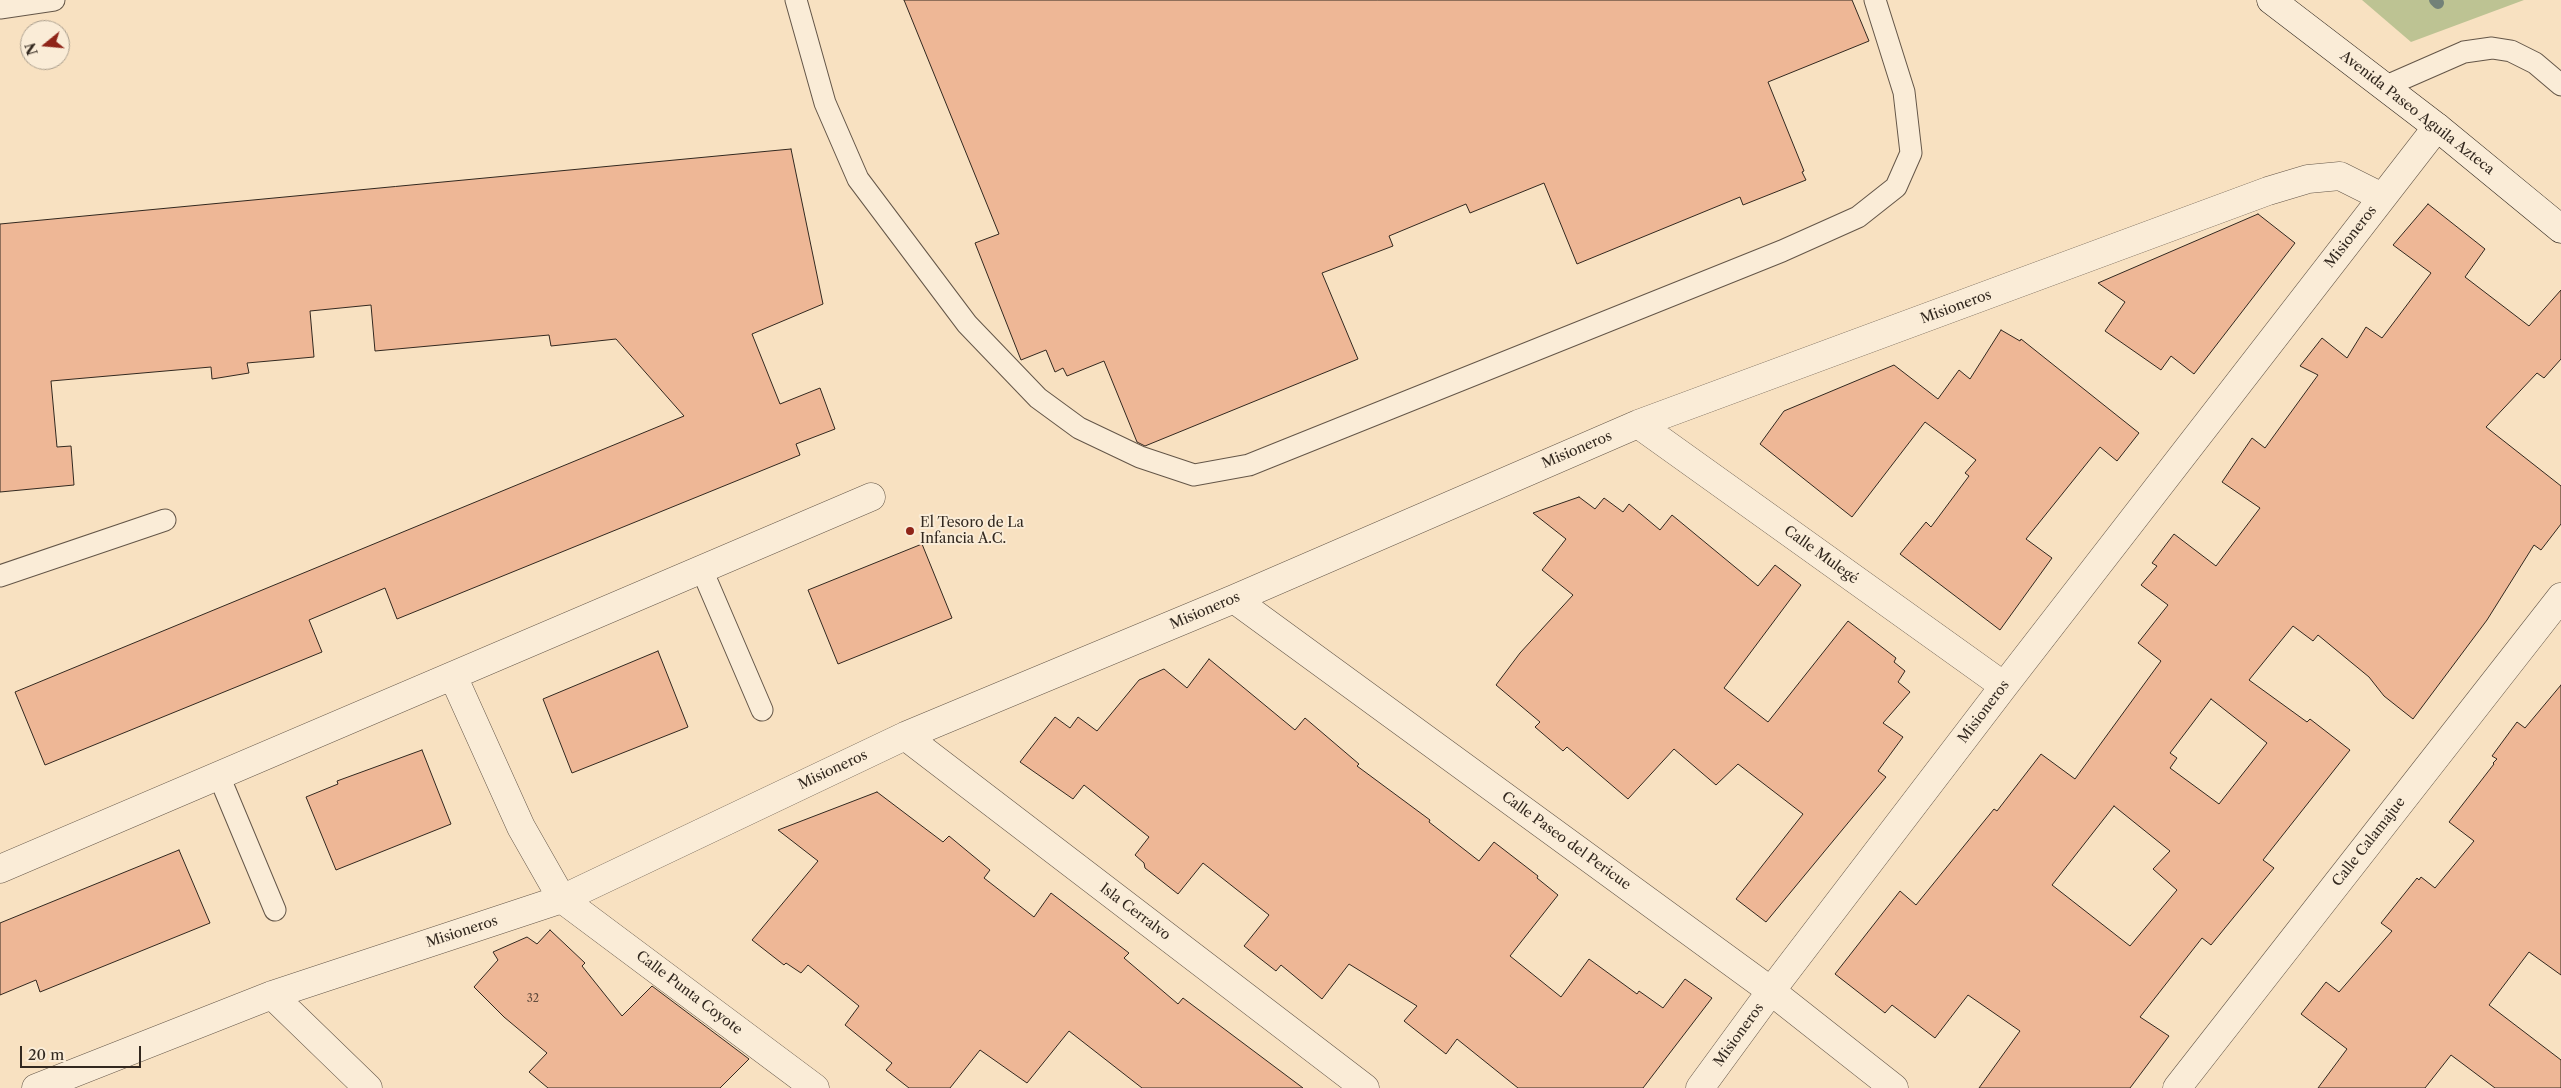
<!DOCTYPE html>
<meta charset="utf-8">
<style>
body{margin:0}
#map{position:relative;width:2561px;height:1088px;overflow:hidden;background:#f8e1c1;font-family:"Libre Caslon Text",serif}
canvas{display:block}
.north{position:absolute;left:20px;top:20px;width:50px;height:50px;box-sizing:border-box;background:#faecd7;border:1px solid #aa9e8d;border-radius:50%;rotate:253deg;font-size:14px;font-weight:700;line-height:20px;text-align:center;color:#32281f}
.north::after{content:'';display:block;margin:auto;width:18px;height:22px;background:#8f2418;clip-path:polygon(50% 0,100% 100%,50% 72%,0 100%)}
.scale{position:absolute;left:20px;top:1046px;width:121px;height:22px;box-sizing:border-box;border:2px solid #32281f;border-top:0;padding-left:6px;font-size:15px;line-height:18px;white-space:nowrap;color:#32281f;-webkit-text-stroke:4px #faecd7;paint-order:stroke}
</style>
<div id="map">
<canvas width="2561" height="1088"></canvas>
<div class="north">N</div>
<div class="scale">20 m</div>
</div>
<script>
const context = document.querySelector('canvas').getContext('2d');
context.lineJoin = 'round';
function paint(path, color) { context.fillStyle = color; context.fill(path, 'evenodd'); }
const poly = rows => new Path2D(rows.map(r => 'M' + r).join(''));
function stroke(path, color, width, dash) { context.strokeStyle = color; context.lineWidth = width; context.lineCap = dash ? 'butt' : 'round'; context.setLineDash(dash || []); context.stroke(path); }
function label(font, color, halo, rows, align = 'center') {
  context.font = font + ' "Libre Caslon Text",serif'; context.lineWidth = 4; context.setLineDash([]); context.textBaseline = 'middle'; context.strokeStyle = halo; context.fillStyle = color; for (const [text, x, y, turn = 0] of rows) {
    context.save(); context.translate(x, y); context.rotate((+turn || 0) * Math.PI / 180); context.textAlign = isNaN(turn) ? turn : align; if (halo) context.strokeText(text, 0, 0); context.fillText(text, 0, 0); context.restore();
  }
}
paint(poly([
 [2362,0,2524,0,2411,42]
]), '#bdc393');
stroke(poly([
 [2435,0,2438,3]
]), '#728178', 12);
const building = poly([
 [904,0,1852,0,1869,41,1768,82,1804,171,1802,172,1806,180,1743,205,1740,197,1577,264,1544,183,1470,213,1466,204,1389,236,1393,246,1322,273,1358,359,1145,446,1137,442,1104,361,1067,376,1063,368,1055,372,1046,350,1021,360,975,243,999,234,904,0],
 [791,149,823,304,752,334,780,404,820,388,835,429,796,444,800,455,397,619,385,588,309,620,322,652,45,765,15,692,684,416,616,339,551,346,549,335,375,351,371,305,310,311,314,357,247,363,249,373,212,379,211,367,51,381,57,447,71,446,74,485,0,492,0,224,791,149],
 [2428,204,2485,249,2465,277,2529,326,2561,290,2561,359,2544,378,2537,373,2486,427,2561,486,2561,524,2541,550,2534,545,2487,620,2413,719,2384,696,2369,677,2318,635,2313,641,2293,626,2249,680,2307,722,2310,719,2350,750,2263,860,2274,868,2211,945,2202,938,2140,1017,2169,1036,2130,1088,1979,1088,2020,1031,1968,995,1935,1038,1892,1005,1885,1013,1835,974,1900,891,1916,905,1994,809,1997,811,2041,754,2075,779,2161,661,2138,643,2168,605,2141,585,2157,566,2152,563,2174,534,2216,566,2260,508,2222,482,2252,438,2265,448,2318,375,2300,366,2322,338,2347,358,2366,327,2382,338,2431,273,2393,245,2428,204],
 [2211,699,2267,743,2219,804,2170,768,2177,758,2170,753,2211,699],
 [2114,806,2170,851,2153,869,2177,890,2130,946,2052,885,2114,806],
 [2258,214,2295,243,2194,374,2171,356,2161,370,2105,331,2125,302,2098,283,2258,214],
 [2001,330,2020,341,2021,339,2139,433,2117,461,2100,447,2026,539,2052,558,2000,630,1900,554,1926,522,1931,527,1969,476,1965,473,1976,460,1925,422,1852,517,1760,444,1784,411,1894,365,1938,399,1959,370,1970,379,2001,330],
 [1579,497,1595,509,1604,498,1623,512,1629,504,1660,530,1672,515,1758,586,1775,565,1801,585,1724,688,1768,722,1848,621,1896,658,1894,662,1905,671,1898,682,1910,692,1883,723,1903,737,1878,771,1886,777,1766,922,1736,899,1803,814,1738,764,1716,785,1674,749,1628,799,1567,747,1563,751,1535,727,1540,722,1496,685,1520,653,1573,595,1542,570,1566,539,1533,513,1579,497],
 [922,544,952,618,838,664,808,590,922,544],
 [658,651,688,727,572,773,543,699,658,651],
 [1209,659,1295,730,1305,718,1359,764,1357,766,1430,820,1429,822,1479,861,1494,842,1538,876,1537,878,1558,895,1510,956,1561,997,1589,959,1637,994,1639,991,1663,1008,1685,979,1712,998,1643,1088,1518,1088,1457,1039,1446,1054,1404,1021,1417,1006,1349,964,1322,999,1281,965,1276,971,1244,946,1269,915,1203,863,1178,894,1145,868,1144,863,1135,855,1149,837,1084,785,1073,799,1020,762,1055,717,1070,728,1078,717,1097,731,1139,680,1164,669,1187,688,1209,659],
 [2561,685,2561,975,2529,952,2489,1005,2561,1060,2561,1088,2495,1088,2451,1055,2425,1088,2318,1088,2347,1049,2301,1014,2326,982,2339,992,2392,931,2381,923,2417,878,2419,880,2421,877,2435,888,2474,841,2449,822,2494,764,2493,763,2497,759,2492,756,2517,722,2525,728,2561,685],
 [422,750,451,824,336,870,306,797,338,784,337,781,422,750],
 [877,792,943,842,949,836,990,870,984,878,1034,917,1051,893,1129,953,1124,958,1178,1004,1183,998,1303,1088,1142,1088,1069,1031,1027,1083,980,1050,950,1088,909,1088,886,1070,892,1063,845,1025,859,1006,808,965,801,973,786,963,784,965,752,940,818,861,778,830,877,792],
 [179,850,210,923,40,992,36,980,0,995,0,923,179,850],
 [550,930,585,963,582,966,622,1016,652,986,749,1059,720,1088,548,1088,529,1072,547,1053,504,1017,474,987,498,960,493,952,527,937,537,944,550,930]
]);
paint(building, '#eeb796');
stroke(building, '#32281f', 1);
const lane = poly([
 [796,0,825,103,858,179,967,324,1038,398,1079,428,1140,457,1194,475,1249,465,1782,251,1858,217,1896,187,1911,153,1904,92,1875,0],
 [0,8,54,0],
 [2384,87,2464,52,2492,48,2511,51,2535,63,2561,85],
 [702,570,762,710],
 [0,576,165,520],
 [219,776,275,910]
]);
const street = poly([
 [1638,424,2004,686],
 [1234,599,1771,991,1894,1088],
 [453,676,521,827,562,899,815,1088],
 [905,736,1365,1088],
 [0,869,871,497],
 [272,995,368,1088],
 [36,1088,272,995,562,899,905,736,1234,599,1638,424,2268,191,2308,179,2340,176,2382,197],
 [1700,1088,1771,991,2004,686,2437,127],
 [2177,1088,2561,597]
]);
const secondary = poly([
 [2271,0,2437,127,2561,229]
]);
stroke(lane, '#645648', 23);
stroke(street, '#645648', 29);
stroke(secondary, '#32281f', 29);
stroke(lane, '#faecd7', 21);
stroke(street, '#faecd7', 28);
stroke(secondary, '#faecd7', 28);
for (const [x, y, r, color] of [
 [910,531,5,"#8f2418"]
]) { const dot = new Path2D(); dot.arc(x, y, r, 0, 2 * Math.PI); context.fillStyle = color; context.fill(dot); stroke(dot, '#faecd7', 2); }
label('11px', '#614c3d', null, [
 ["32",533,999]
]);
label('14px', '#32281f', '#faecd7', [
 ["Avenida Paseo Aguila Azteca",2417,113,38],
 ["Misioneros",2351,237,-52],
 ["Misioneros",1956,307,-20],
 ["Misioneros",1577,450,-23],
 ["Calle Mulegé",1821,555,36],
 ["Misioneros",1205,611,-23],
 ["Misioneros",1984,712,-53],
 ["Misioneros",833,770,-25],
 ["Calle Paseo del Pericue",1566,841,36],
 ["Calle Calamajue",2369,842,-52],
 ["Isla Cerralvo",1135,912,37],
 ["Misioneros",462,932,-18],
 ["Calle Punta Coyote",689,993,37],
 ["Misioneros",1739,1035,-54]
]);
label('14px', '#32281f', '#faecd7', [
 ["El Tesoro de La",920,523],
 ["Infancia A.C.",920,539]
], 'left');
</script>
